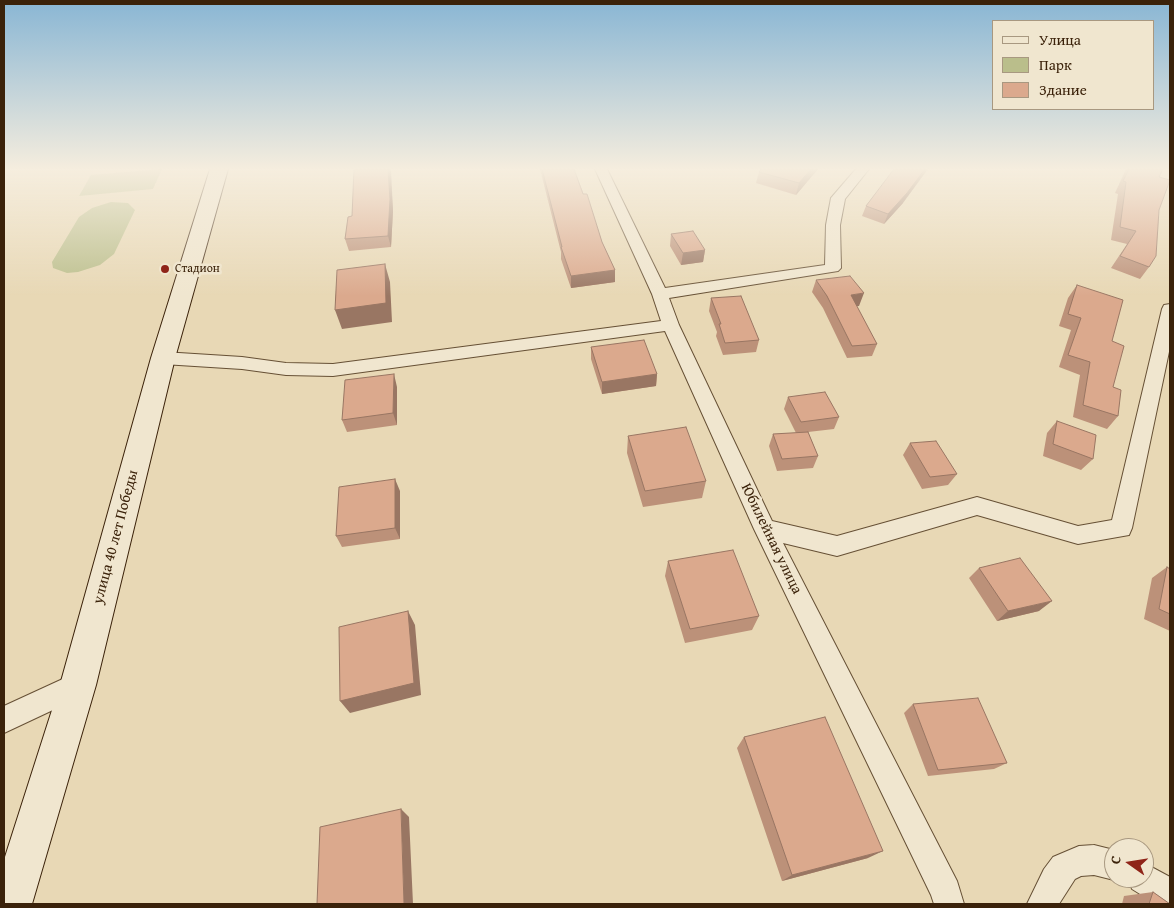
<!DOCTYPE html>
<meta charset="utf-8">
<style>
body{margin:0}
#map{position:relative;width:1174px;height:908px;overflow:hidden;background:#e8d8b5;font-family:"Gentium Book Plus",serif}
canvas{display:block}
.frame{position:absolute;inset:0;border:5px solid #3b220a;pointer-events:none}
.legend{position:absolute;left:992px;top:20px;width:162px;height:90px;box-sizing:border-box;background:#f0e6cf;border:1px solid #a89880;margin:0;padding:6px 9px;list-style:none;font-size:15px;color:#3b220a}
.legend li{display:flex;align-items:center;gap:10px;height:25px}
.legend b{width:25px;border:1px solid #a89880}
.north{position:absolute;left:1104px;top:838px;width:50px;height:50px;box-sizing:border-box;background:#f0e6cf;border:1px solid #a89880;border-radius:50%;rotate:283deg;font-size:14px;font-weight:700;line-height:20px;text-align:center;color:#3b220a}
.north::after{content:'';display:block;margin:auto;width:18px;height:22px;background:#8f2418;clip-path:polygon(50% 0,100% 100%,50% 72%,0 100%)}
</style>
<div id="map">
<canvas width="1174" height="908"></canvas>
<div class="frame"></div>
<ul class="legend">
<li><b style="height:6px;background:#f0e6cf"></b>Улица</li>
<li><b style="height:14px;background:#babe8b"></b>Парк</li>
<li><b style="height:14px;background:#dba98d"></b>Здание</li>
</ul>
<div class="north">С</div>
</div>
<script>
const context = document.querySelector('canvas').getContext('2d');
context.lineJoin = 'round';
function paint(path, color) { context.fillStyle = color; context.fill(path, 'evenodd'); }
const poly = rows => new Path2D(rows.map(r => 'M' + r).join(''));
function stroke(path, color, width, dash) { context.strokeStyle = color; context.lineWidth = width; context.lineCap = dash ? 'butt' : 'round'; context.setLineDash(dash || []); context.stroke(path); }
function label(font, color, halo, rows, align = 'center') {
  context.font = font + ' "Gentium Book Plus",serif'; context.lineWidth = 5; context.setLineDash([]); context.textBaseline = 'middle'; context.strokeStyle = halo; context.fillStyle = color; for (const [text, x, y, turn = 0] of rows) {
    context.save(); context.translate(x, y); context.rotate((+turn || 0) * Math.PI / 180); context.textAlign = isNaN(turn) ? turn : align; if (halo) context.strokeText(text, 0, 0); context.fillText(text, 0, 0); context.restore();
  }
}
paint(poly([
 [162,169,153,189,79,196,91,175],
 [111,202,128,203,135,210,114,254,100,265,78,272,67,273,53,268,52,262,79,217,92,208]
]), '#babe8b');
const street = poly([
 [595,169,607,169,665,288,825,265,826,225,831,198,856,169,869,169,845,199,840,225,841,268,838,271,669,298,679,325,772,521,837,536,977,497,1078,526,1112,520,1162,309,1164,305,1170,304,1170,347,1132,528,1129,535,1078,544,977,515,837,556,783,543,957,881,964,904,934,904,931,895,754,529,665,331,333,376,286,375,242,369,163,364,157,362,154,358,157,354,163,352,242,357,286,363,333,364,661,321,652,294,595,169],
 [78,672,87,676,91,685,87,694,4,733,4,706,78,672],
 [1094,845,1114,850,1114,878,1119,878,1114,880,1094,875,1081,876,1075,879,1059,904,1027,904,1044,869,1053,857,1079,846,1094,845],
 [1144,863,1170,877,1170,904,1156,904,1132,889,1128,878,1144,878,1144,863]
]);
const secondary = poly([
 [210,169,228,169,175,358,96,685,32,904,4,904,4,860,60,685,151,358,210,169]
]);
stroke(street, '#665035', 2);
stroke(secondary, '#3b220a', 2);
paint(street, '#f0e6cf');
paint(secondary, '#f0e6cf');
paint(poly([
 [354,169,390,169,393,211,391,247,349,251,345,239,352,216],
 [540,169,574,169,602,242,615,270,615,282,571,288,561,259,561,252],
 [761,169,818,169,796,195,756,183,759,172],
 [1126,169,1163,169,1159,177,1159,210,1149,267,1140,279,1111,268,1127,244,1111,240,1118,194,1115,193],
 [903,203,884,224,862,216,866,206],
 [671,234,705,250,703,262,681,265,670,246],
 [816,280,859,306,856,306,877,344,872,356,847,358,823,308,812,292],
 [1077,285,1112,341,1113,387,1118,416,1107,429,1073,417,1080,375,1059,367,1071,330,1059,326,1068,298],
 [711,298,759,340,756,352,723,355,716,336,717,332,709,311],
 [591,347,657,374,656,386,602,394,591,359],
 [397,387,397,425,347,432,342,420],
 [788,397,839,417,834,429,808,432,818,456,813,468,777,471,769,446,773,434,796,433,784,409],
 [1057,421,1093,459,1081,470,1043,456,1047,433],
 [628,436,706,481,702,498,643,507,627,453],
 [910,443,957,474,948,485,922,489,903,455],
 [400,491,400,539,342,547,336,536],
 [668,561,759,616,752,630,685,643,665,576],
 [1167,567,1170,569,1170,631,1144,619,1152,578],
 [979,568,1039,611,997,621,969,578],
 [913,704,1007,763,994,769,928,776,904,713],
 [744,737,868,858,782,881,737,748],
 [1153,892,1170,904,1122,904,1124,896]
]), '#bc9179');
paint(poly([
 [388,169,390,169,391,171,393,211,391,247,388,236],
 [811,169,818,169,796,195,799,183],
 [925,169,928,169,903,203,884,224,888,214],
 [705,250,703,262,681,265,683,253],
 [385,264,390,282,392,322,342,329,335,310],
 [615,270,615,282,571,288,571,276],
 [864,293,859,306,846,307,851,295],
 [394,374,397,387,397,425,393,413],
 [657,374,656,386,602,394,602,382],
 [395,479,400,491,400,539,395,528],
 [1052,601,1039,611,997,621,1008,611],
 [408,611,415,625,421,695,350,713,340,701],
 [401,809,409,817,413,904,404,904],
 [883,851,868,858,782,881,792,875]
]), '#997663');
const building = poly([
 [354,169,388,169,390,199,388,236,345,239,348,217,352,216,354,169],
 [542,169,574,169,583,194,587,194,602,242,615,270,571,276,561,247,562,247,542,169],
 [761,169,811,169,799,183,759,172,761,169],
 [894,169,925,169,907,193,888,214,866,206,894,169],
 [1129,169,1163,169,1159,177,1170,180,1159,210,1156,256,1149,267,1120,256,1136,231,1120,227,1126,182,1123,181,1129,169],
 [693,231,705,250,683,253,671,234,693,231],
 [385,264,386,303,335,310,337,270,385,264],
 [850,276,864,293,851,295,877,344,852,346,827,296,816,280,850,276],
 [1077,285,1123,300,1112,341,1124,346,1113,387,1121,390,1118,416,1083,405,1090,362,1068,355,1081,318,1068,314,1077,285],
 [741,296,759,340,725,343,719,324,721,324,711,298,741,296],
 [644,340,657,374,602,382,591,347,644,340],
 [394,374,393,413,342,420,345,380,394,374],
 [825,392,839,417,801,422,788,397,825,392],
 [1057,421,1096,435,1093,459,1053,444,1057,421],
 [686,427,706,481,645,491,628,436,686,427],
 [808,432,818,456,782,459,773,434,808,432],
 [936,441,957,474,930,477,910,443,936,441],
 [395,479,395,528,336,536,339,487,395,479],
 [733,550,759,616,690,629,668,561,733,550],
 [1020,558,1052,601,1008,611,979,568,1020,558],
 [1167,567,1170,569,1170,614,1159,609,1167,567],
 [408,611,414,683,340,701,339,627,408,611],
 [978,698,1007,763,938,770,913,704,978,698],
 [825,717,883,851,792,875,744,737,825,717],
 [401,809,404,904,317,904,320,827,401,809],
 [1153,892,1170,904,1149,904,1153,892]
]);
paint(building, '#dba98d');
stroke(building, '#997663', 1);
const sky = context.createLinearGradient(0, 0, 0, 296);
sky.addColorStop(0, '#89b6d4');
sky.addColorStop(0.57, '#f5edde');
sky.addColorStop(1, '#f5edde00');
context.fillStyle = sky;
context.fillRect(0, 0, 1174, 296);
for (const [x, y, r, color] of [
 [165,269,5,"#8f2418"]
]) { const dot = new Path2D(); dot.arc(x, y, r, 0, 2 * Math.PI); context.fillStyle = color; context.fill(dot); stroke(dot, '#f0e6cf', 2); }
label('12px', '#3b220a', '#f0e6cf', [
 ["Стадион",175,269]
], 'left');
label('15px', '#3b220a', '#f0e6cf', [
 ["улица 40 лет Победы",116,537,-75],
 ["Юбилейная улица",771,539,64]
]);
</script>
